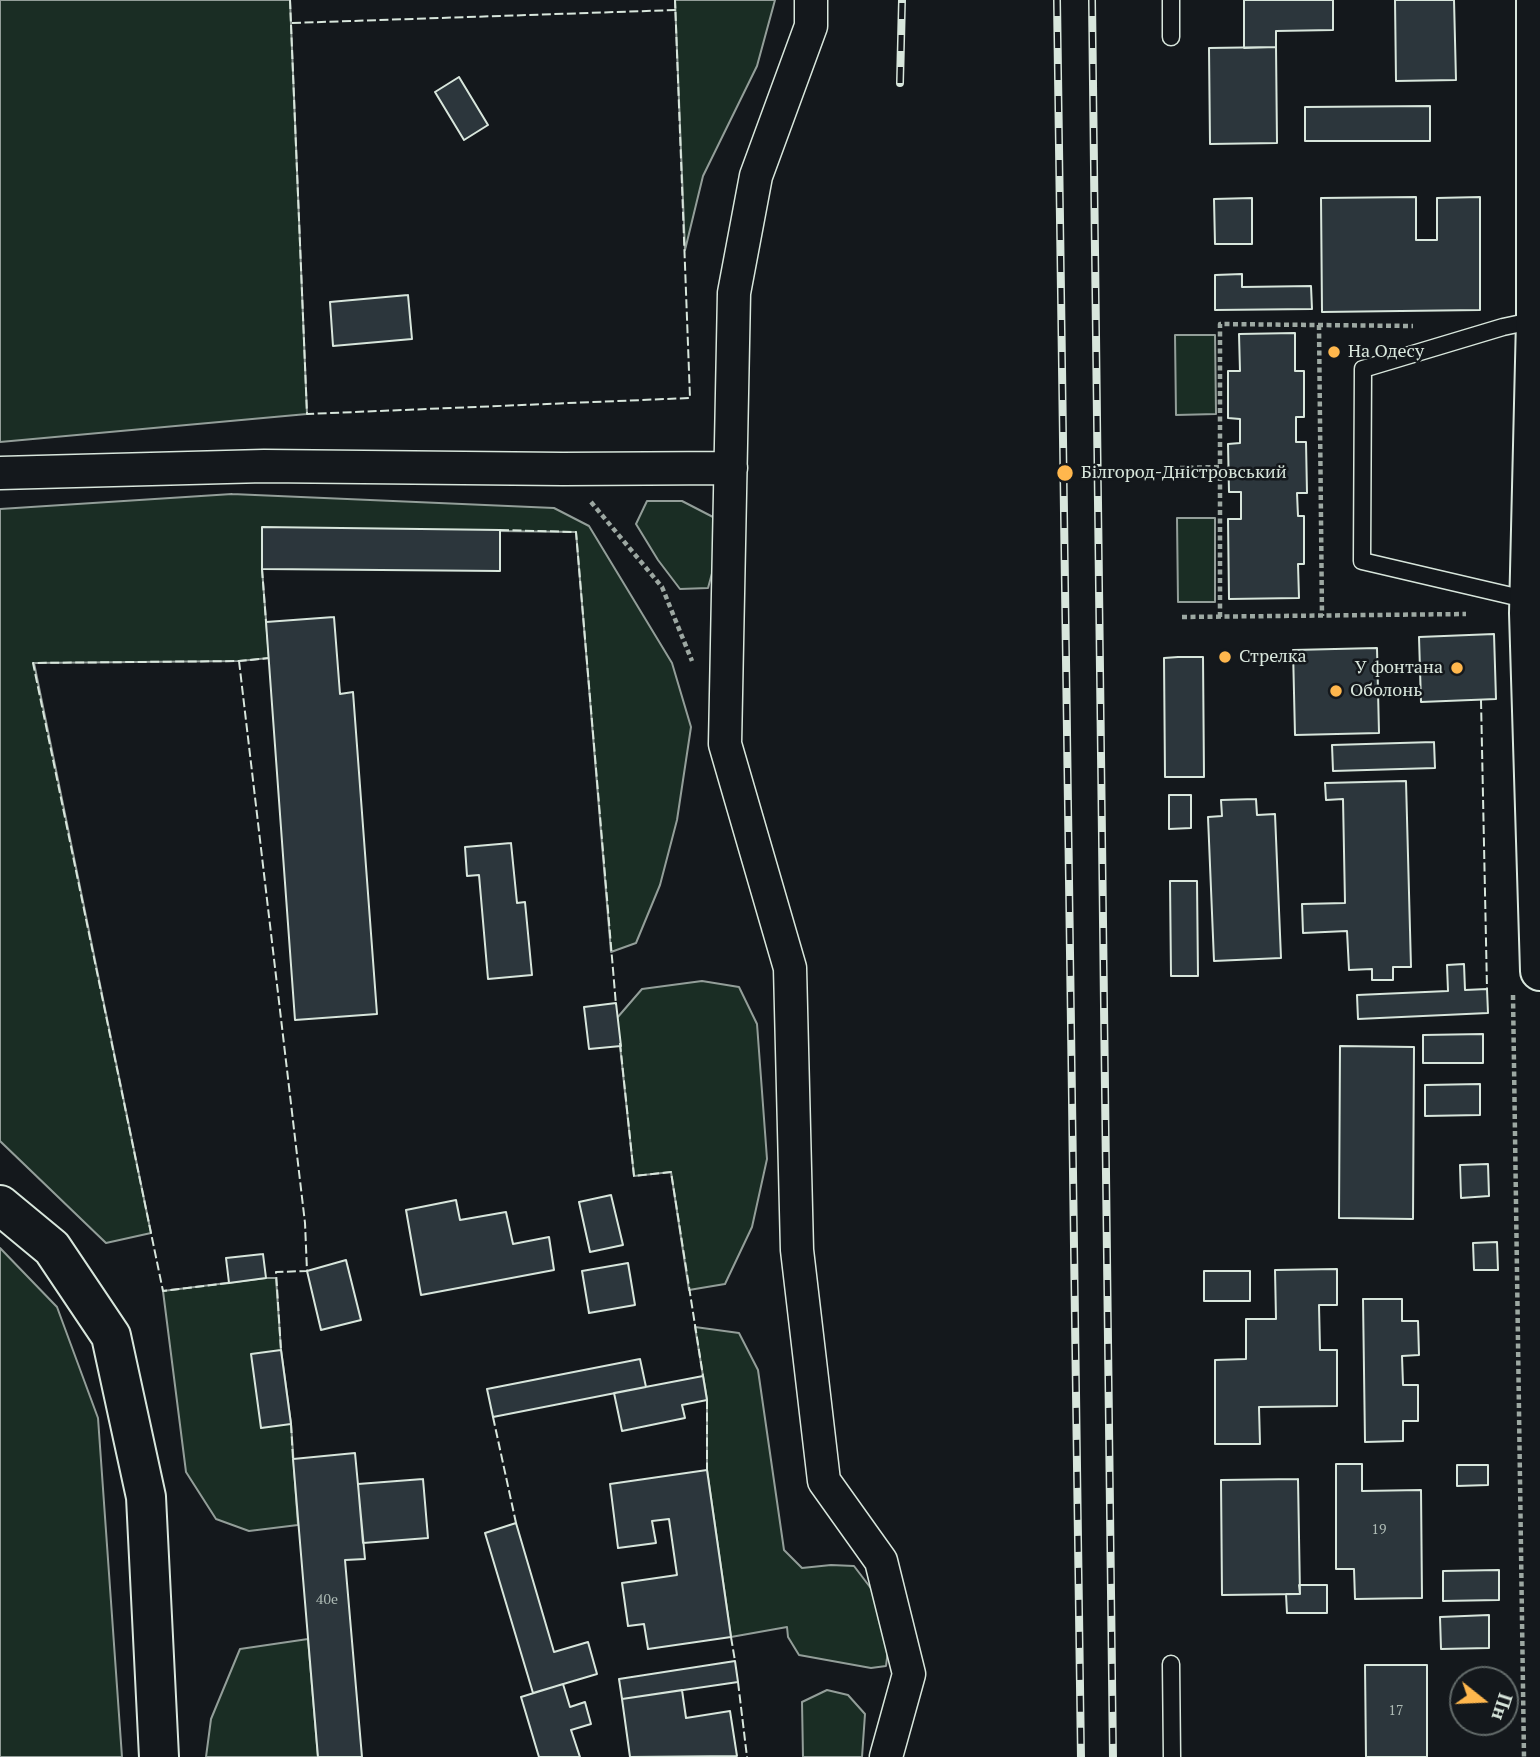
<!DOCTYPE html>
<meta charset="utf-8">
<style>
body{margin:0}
#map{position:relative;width:1540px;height:1757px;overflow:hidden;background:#14181c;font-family:"PT Serif",serif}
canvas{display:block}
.north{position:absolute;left:1449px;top:1666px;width:70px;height:70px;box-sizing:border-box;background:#14181c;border:2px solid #626a69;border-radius:50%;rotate:108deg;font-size:19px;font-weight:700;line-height:28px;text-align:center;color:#d8e6dc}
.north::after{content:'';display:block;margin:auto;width:24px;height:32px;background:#ffb74d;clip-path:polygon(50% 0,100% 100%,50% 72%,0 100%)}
</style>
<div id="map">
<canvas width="1540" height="1757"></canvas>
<div class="north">Пн</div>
</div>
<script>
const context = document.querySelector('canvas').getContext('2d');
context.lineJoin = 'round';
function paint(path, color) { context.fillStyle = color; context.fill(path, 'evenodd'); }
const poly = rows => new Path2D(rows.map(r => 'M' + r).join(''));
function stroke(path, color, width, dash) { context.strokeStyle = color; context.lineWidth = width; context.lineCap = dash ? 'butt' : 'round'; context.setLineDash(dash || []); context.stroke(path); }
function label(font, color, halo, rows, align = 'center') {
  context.font = font + ' "PT Serif",serif'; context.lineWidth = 5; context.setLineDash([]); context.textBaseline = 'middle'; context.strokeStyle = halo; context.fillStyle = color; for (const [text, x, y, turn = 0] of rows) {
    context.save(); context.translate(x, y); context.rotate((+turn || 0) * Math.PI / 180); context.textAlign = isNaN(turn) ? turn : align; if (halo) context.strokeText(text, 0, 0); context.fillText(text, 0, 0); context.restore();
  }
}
const green = poly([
 [0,0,290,0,307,414,0,442,0,0],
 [675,0,775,0,757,66,703,176,685,250,675,0],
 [1175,335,1215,335,1216,414,1176,415,1175,335],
 [232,494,554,508,589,526,672,663,691,727,677,820,660,885,636,943,611,952,576,532,263,528,262,569,269,658,239,661,34,663,151,1233,106,1243,0,1141,0,509,232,494],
 [647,501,682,501,713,517,717,555,708,588,680,589,658,560,636,524,647,501],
 [1177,518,1215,518,1215,602,1178,602,1177,518],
 [702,981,739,987,757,1024,767,1159,752,1227,725,1284,689,1290,671,1172,634,1176,617,1018,642,989,702,981],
 [0,1248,57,1307,98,1418,122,1757,0,1757,0,1248],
 [266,1278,276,1278,281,1350,291,1424,298,1525,249,1531,216,1519,186,1472,163,1291,266,1278],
 [695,1327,739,1333,758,1370,784,1550,802,1568,831,1565,854,1566,873,1591,889,1642,886,1666,871,1668,799,1655,788,1637,787,1627,731,1637,707,1470,707,1400,695,1327],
 [308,1639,318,1757,206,1757,211,1719,240,1649,308,1639],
 [827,1690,848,1695,865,1714,862,1757,803,1757,802,1702,827,1690]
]);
paint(green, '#1a2d24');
stroke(green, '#939e99', 2);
const building = poly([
 [1244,0,1333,0,1333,30,1276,31,1276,47,1244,48,1244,0],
 [1395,0,1454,0,1456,80,1396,81,1395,0],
 [1276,47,1277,143,1210,144,1209,48,1276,47],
 [459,77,488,125,464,140,435,92,459,77],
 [1430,106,1430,141,1305,141,1305,107,1430,106],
 [1416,197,1416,240,1437,240,1437,198,1480,197,1480,310,1322,312,1321,198,1416,197],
 [1252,198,1252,244,1215,244,1214,199,1252,198],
 [1242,274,1242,287,1311,286,1312,309,1215,310,1215,275,1242,274],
 [408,295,412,339,333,346,330,302,408,295],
 [1295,333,1295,371,1304,371,1304,417,1296,417,1296,442,1306,442,1307,493,1297,493,1298,516,1304,516,1304,564,1298,564,1299,598,1229,599,1228,519,1241,519,1241,492,1229,492,1228,444,1240,443,1240,419,1228,418,1228,371,1240,371,1239,334,1295,333],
 [262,527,500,530,500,571,262,569,262,527],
 [334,617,340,694,353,692,377,1014,295,1020,266,622,334,617],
 [1494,634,1496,699,1421,702,1419,637,1494,634],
 [1377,648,1379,733,1295,735,1293,650,1377,648],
 [1178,657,1203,657,1204,777,1165,777,1164,658,1178,657],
 [1434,742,1435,768,1333,771,1332,745,1434,742],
 [1406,781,1411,967,1393,967,1393,980,1372,980,1372,969,1349,970,1347,931,1303,933,1302,904,1345,903,1343,799,1326,800,1325,783,1406,781],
 [1169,795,1191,795,1191,828,1169,829,1169,795],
 [1256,799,1257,815,1275,814,1281,958,1214,961,1208,817,1222,816,1221,800,1256,799],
 [511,843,517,903,525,902,532,975,488,979,479,875,467,876,465,847,511,843],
 [1170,881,1197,881,1198,976,1171,976,1170,881],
 [1464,964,1465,990,1487,989,1488,1013,1358,1019,1357,995,1448,991,1447,965,1464,964],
 [616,1003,621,1046,589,1049,584,1007,616,1003],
 [1483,1034,1483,1063,1423,1063,1423,1035,1483,1034],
 [1340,1046,1414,1047,1413,1219,1339,1218,1340,1046],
 [1480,1084,1480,1115,1425,1116,1425,1085,1480,1084],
 [1488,1164,1489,1196,1461,1198,1460,1165,1488,1164],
 [611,1195,623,1245,590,1252,579,1202,611,1195],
 [456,1200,460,1220,506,1212,513,1244,549,1237,554,1270,421,1295,406,1210,456,1200],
 [1497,1242,1498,1270,1474,1270,1473,1243,1497,1242],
 [263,1254,266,1278,229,1283,226,1258,263,1254],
 [346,1260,361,1320,321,1330,307,1271,346,1260],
 [628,1263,635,1305,589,1313,582,1271,628,1263],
 [1337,1269,1337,1305,1319,1305,1320,1350,1337,1350,1337,1406,1259,1407,1260,1444,1215,1444,1215,1360,1246,1359,1246,1319,1276,1319,1275,1270,1337,1269],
 [1204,1271,1250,1271,1250,1301,1204,1301,1204,1271],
 [1363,1299,1402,1299,1402,1321,1418,1321,1419,1355,1402,1356,1403,1385,1418,1385,1418,1421,1403,1421,1403,1441,1365,1442,1363,1299],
 [281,1350,291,1424,261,1428,251,1354,281,1350],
 [640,1359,646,1387,493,1417,487,1389,640,1359],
 [703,1376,707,1400,682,1405,685,1418,622,1431,614,1393,703,1376],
 [355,1453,365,1559,345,1560,362,1757,318,1757,293,1459,355,1453],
 [1336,1464,1362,1464,1362,1491,1421,1490,1422,1598,1355,1599,1354,1569,1336,1569,1336,1464],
 [1457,1465,1488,1465,1488,1485,1457,1486,1457,1465],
 [707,1470,731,1637,648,1649,644,1624,628,1626,622,1583,677,1575,669,1519,652,1521,656,1543,618,1548,610,1484,707,1470],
 [423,1479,428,1538,363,1543,358,1484,423,1479],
 [1298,1479,1300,1594,1222,1595,1221,1480,1298,1479],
 [516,1523,554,1652,588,1642,597,1674,533,1693,485,1533,516,1523],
 [1499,1570,1499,1600,1443,1601,1443,1571,1499,1570],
 [1299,1585,1327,1585,1327,1613,1287,1613,1286,1594,1300,1594,1299,1585],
 [1489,1615,1489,1648,1441,1649,1440,1617,1489,1615],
 [735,1661,738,1682,622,1699,619,1679,735,1661],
 [1365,1665,1427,1665,1427,1757,1366,1757,1365,1665],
 [1472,1676,1496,1677,1496,1680,1472,1680,1472,1676],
 [563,1684,570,1707,585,1702,591,1724,571,1730,580,1757,539,1757,521,1697,563,1684],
 [682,1690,686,1718,730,1711,737,1756,630,1757,622,1699,682,1690]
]);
paint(building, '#2c363c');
stroke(building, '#d8e6dc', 2);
const lane = poly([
 [1171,0,1171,37],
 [1529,600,1362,561,1363,369,1503,327,1536,320],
 [1171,1664,1172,1757]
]);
const street = poly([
 [811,0,811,26,756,176,734,293,725,744,790,968,797,1250,824,1481,881,1561,909,1674,886,1757],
 [0,473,264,466,563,469,731,468]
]);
const secondary = poly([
 [1536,0,1536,320,1529,613,1540,971],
 [0,1205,52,1248,111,1336,146,1497,159,1757]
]);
stroke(lane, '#d8e6dc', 19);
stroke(street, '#d8e6dc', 35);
stroke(secondary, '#d8e6dc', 42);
stroke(poly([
 [1319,325,1322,616],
 [1180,468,1220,467],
 [591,502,662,587,692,661],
 [1182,617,1466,614],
 [1220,617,1220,324,1413,326],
 [1513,995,1524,1757]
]), '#9da8a2', 4.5, [5, 3.5]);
stroke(lane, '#14181c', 16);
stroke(street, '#14181c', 32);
stroke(secondary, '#14181c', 38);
const rail = poly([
 [1057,0,1081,1757],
 [1092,0,1113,1757],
 [900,83,902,0]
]);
stroke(rail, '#d8e6dc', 8);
stroke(rail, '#14181c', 5, [16]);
stroke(poly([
 [290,0,307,414,690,398,675,0],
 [292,23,676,10],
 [500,530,576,532,616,1005],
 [262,569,266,622],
 [239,661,305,1223,307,1271,276,1272,281,1350],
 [1481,700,1487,989],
 [620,1043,634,1176,671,1172,703,1376],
 [229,1283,163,1291,33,663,239,661,269,658],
 [707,1400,707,1470],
 [493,1417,516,1523],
 [291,1424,293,1459],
 [731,1637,735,1661],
 [738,1682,747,1757]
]), '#d8e6dc', 2, [9, 3.5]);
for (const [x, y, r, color] of [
 [1334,352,7,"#ffb74d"],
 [1065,473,9,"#ffb74d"],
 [1225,657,7,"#ffb74d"],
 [1457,668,7,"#ffb74d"],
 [1336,691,7,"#ffb74d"]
]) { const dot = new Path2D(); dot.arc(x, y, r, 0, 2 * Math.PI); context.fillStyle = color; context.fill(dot); stroke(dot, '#14181c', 2.5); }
label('14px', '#adbab4', null, [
 ["19",1379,1530],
 ["40е",327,1600],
 ["17",1396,1711]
]);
label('18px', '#d8e6dc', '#14181c', [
 ["На Одесу",1348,352],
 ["Білгород-Дністровський",1081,473],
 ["Стрелка",1239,657],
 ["У фонтана",1443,668,"right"],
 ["Оболонь",1350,691]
], 'left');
</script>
